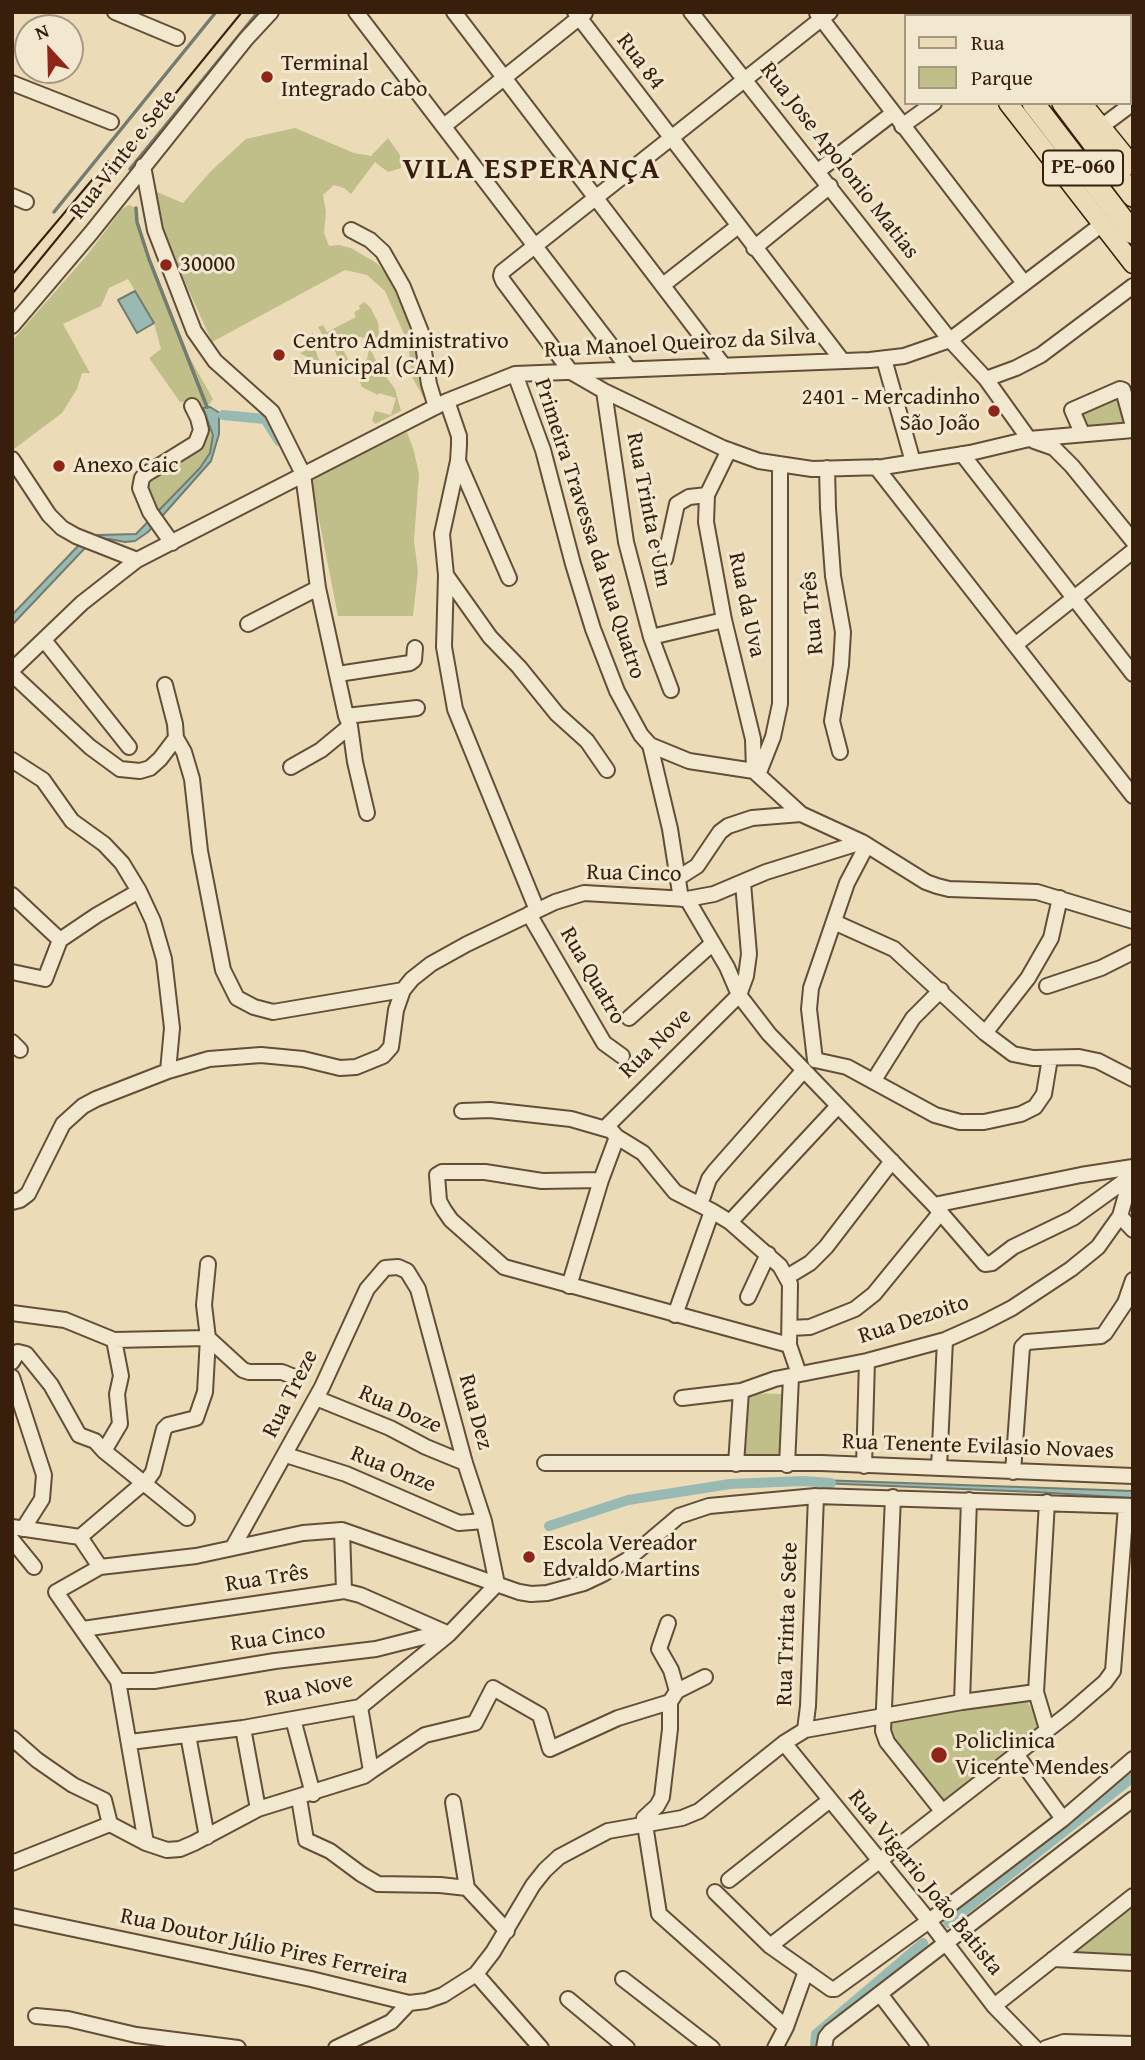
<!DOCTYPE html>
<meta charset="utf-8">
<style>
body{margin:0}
#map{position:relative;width:1145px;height:2060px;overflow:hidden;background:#ebdcb7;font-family:"Gentium Book Plus",serif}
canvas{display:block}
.frame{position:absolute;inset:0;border:14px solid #371f0c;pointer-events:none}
.legend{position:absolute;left:904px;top:14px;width:228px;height:91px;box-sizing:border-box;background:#f2e8d0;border:2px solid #a79882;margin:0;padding:9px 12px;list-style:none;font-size:21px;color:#371f0c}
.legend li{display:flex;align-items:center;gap:14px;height:35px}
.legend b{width:35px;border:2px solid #a79882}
.north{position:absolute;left:14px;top:14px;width:70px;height:70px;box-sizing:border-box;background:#f2e8d0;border:2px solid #a79882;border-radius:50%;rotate:338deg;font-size:19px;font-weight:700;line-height:28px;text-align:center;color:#371f0c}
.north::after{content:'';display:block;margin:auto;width:24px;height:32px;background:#8f2418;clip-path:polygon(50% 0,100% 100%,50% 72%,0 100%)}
</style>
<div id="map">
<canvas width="1145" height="2060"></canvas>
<div class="frame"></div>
<ul class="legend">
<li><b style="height:9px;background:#ebdcb7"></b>Rua</li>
<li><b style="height:19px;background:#c0be89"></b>Parque</li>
</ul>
<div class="north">N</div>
</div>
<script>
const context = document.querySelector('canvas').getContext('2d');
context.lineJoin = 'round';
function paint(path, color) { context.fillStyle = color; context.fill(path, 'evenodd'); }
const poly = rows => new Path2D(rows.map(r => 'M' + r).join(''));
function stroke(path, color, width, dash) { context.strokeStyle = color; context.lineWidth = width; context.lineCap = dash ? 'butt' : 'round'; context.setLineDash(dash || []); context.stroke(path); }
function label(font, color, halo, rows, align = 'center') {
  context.font = font + ' "Gentium Book Plus",serif'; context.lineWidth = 6; context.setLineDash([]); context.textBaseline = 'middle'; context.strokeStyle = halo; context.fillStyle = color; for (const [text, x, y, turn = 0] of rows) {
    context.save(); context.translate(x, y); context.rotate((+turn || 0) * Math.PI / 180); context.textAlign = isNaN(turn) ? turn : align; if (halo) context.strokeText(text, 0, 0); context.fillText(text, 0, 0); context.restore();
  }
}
paint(poly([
 [1037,103,1050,103,1133,210,1133,226],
 [295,128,354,153,371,156,388,138,400,155,401,168,388,172,375,162,351,194,344,188,334,185,323,195,326,212,324,233,329,246,339,245,351,248,378,264,401,293,411,322,425,379,447,401,425,412,425,400,412,377,408,343,385,291,367,275,345,270,212,342,158,222,155,197,157,192,183,203,211,171,246,139],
 [129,205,136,208,137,222,149,259,178,337,213,399,207,407,217,440,210,463,158,514,146,493,147,481,201,448,206,427,193,401,180,402,149,358,161,349,154,323,128,279,109,288,101,306,63,324,90,373,82,373,77,389,62,413,14,449,12,446,12,341,88,254,122,209],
 [364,302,370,307,378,322,379,333,376,342,370,349,381,370,395,389,401,411,375,424,372,420,375,411,391,415,396,398,379,393,378,395,362,387,358,378,371,371,367,364,363,365,362,363,367,359,369,349,365,338,354,336,345,341,343,349,348,360,340,363,331,342,327,343,318,327,323,325,327,332,356,317,354,312,360,309,359,306],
 [313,333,319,345,315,347,318,358,323,364,321,365,300,353,311,348,306,337],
 [1123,384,1133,423,1077,428,1070,410],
 [407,432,414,451,419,474,414,541,418,571,413,616,338,616,311,479],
 [744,1393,784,1394,782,1455,742,1454],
 [1025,1698,1041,1724,939,1806,883,1733,888,1721],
 [1133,1899,1133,1957,1073,1952]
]), '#c0be89');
const water = poly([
 [135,291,154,323,137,333,118,300,135,291],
 [210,407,223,415,219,418,219,434,211,461,148,532,135,541,125,542,109,539,84,549,12,625,12,615,78,546,98,535,136,534,200,468,210,453,213,435,203,408,210,407],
 [819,1480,1133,1491,1133,1498,1035,1492,819,1483,819,1480]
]);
paint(water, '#99bab3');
stroke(water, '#727c70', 2);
stroke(poly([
 [130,169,258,12],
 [136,208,137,222,149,259,207,407],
 [54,212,216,12]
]), '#727c70', 3.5);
stroke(poly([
 [223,415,265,419,279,441],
 [549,1526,628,1500,730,1484,803,1481,831,1483],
 [948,1923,1133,1777],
 [815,2048,816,2034,923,1943]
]), '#99bab3', 10);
const minor = poly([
 [115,12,177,38],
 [356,12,629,369],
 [454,12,724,366],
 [575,12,841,359],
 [691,12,950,340,986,379,1029,439],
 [830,12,502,272,501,276,503,281,571,372,604,391,723,448,759,461,812,469,883,467,970,453,1029,439,1133,430],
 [817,13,1024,283],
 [12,83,111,122],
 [444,126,585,13],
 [902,126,934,103],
 [1101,127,1133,103],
 [143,166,155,230,194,331,215,361,272,412,303,474,318,588,346,716,350,726,355,762,367,813],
 [818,171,892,114],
 [12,196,26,202],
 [351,230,370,240,383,252,403,287,421,332,429,384,436,407],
 [754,248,830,186],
 [663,285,737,227],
 [12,326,91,233,246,39,271,12],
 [884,359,913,462],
 [515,374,543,450,573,564,593,629,617,691,641,735,650,745,689,761,754,771,801,814,862,842,926,882,937,886,949,889,1037,892,1133,921],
 [986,379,1016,368,1041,355,1133,286],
 [604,391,626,542,651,637,671,690],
 [447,401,459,436,459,445,458,461,442,534,446,575,490,637,519,667,557,714,587,741,607,770],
 [1082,433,1072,410,1120,389,1123,390,1133,426],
 [1034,441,1054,448,1072,466,1133,541],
 [729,450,707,495,706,522,724,620,753,739,754,771],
 [962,454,1133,674],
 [12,459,49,515,62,528,76,536,137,560],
 [458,461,509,578],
 [876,467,1133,796],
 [827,468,828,508,833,576,843,632,841,665,832,721,840,752],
 [172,543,150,512,140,488,142,478,146,474,196,443,201,430,198,418,192,406],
 [665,559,677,504,689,497,707,495],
 [446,575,444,647,455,709,537,910],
 [248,624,318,588],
 [651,637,724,620],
 [44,640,129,747],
 [1015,645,1133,551],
 [12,670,82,603,137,560,447,401,515,374,870,360,904,356,950,340,1101,225],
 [12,674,90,747,120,769,140,771,150,768,160,759,176,738],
 [338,674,410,663,414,660,415,648],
 [165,685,175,724,176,738,184,752,192,779,200,851,223,970,237,998,254,1007,273,1012,403,990],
 [346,716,417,708],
 [650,745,670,829,681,899],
 [12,760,43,780,72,821,104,844,122,863,139,891,153,921,164,959,172,1028,168,1071],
 [291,767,321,750,350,726],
 [758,775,773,737,780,704,780,465],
 [678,878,697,866,720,832,728,826,752,818,801,814],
 [743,883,749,954,746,976,739,995,607,1126,617,1137,643,1153,675,1192,712,1211,730,1222,780,1266,790,1284,789,1345,799,1374],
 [12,895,60,940],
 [687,899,727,967,739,995,769,1034,934,1205,985,1264,992,1263,1013,1247,1073,1218,1123,1182],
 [529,914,604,1043,622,1056],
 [834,922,894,949,985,1033,1013,1054,1033,1058,1079,1057,1098,1061,1133,1079],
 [12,972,45,979,60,940,97,915,139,891],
 [1047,986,1101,968,1133,952],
 [629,1018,713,943],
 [985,1033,1028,978,1051,938,1060,898],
 [12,1042,20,1050],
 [815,1060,847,1067,935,1115,960,1122,984,1122,1021,1114,1035,1107,1044,1094,1050,1058],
 [815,1060,809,1009,811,988,847,883,867,845],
 [874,1080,913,1018,941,990],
 [462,1111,490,1110,571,1119,609,1130],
 [601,1180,542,1181,485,1172,442,1172,437,1175,439,1201,444,1210,451,1220,504,1267,789,1345],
 [12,1202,20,1200,28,1194,63,1124,83,1106,96,1099,168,1071,209,1059,261,1055,303,1059,340,1068,356,1067,383,1056,391,1047,396,1010,403,990,412,979,431,964,467,944,555,902,584,893,687,899,714,894,766,872,862,842],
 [700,1205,709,1179,715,1171,804,1070],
 [934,1205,1081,1175,1133,1167],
 [1120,1216,1133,1230],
 [730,1222,838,1106],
 [787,1277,810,1263,826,1247,892,1161],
 [569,1286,601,1180,617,1137],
 [748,1297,768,1254],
 [12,1313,65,1320,114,1340,208,1338],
 [675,1315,712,1211],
 [790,1328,810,1327,855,1309,874,1294,941,1212],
 [208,1338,243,1370,249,1372,282,1372,297,1378],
 [114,1340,121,1376,117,1394,120,1424,104,1451,187,1518],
 [12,1362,18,1352,26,1354,51,1385,79,1435,95,1441,104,1451],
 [12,1377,44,1475,42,1499,23,1529],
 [316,1398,390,1428,426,1447,465,1463],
 [682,1398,741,1391,775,1379,867,1361,945,1340,981,1324,1012,1308,1071,1269,1098,1247,1120,1216,1133,1170],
 [286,1455,346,1474,459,1523,484,1521],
 [545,1463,821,1463,1133,1476],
 [736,1464,741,1391],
 [787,1465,791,1377],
 [864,1466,867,1361],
 [939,1468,945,1340],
 [1013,1472,1022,1347,1027,1342,1101,1336,1105,1333,1125,1303,1133,1280],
 [893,1497,883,1731,887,1742,942,1811],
 [12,1527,80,1537,100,1567],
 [342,1530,344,1591],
 [80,1537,148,1479,153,1472,164,1429,168,1425,196,1418,205,1392,208,1338,204,1305,208,1264],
 [12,1540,34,1567],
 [233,1547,322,1387,367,1289,385,1268,398,1267,407,1271,418,1289,465,1463,484,1521,497,1584],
 [668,1623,659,1649,671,1670,677,1691],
 [83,1629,344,1591,360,1595,449,1634],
 [705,1677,677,1691,670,1702,670,1729,662,1797,657,1806,644,1818,659,1914,786,2027],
 [118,1681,154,1681,275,1661,376,1649,443,1632],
 [962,1702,969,1500],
 [293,1719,313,1794],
 [243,1728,258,1809],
 [1047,1729,1036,1692,1047,1502],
 [805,1730,962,1702,1036,1692],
 [188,1735,207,1837],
 [12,1738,37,1760,73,1785,104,1800,110,1824],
 [130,1742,243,1728,360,1707,449,1634,497,1584],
 [784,1743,929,1921,994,2006,1035,2048],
 [1016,1754,1063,1819],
 [371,1771,425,1735,475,1723,493,1688,540,1715,550,1749,618,1718,670,1702],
 [299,1798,306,1840,330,1851,361,1874,378,1884,440,1885,467,1888],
 [453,1802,467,1888,507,1931],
 [110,1824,146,1843,167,1850,180,1849,194,1843,258,1809,364,1776,371,1771,360,1707],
 [146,1843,118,1681,56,1592,100,1567,196,1556,303,1533,342,1530,519,1592,531,1594,547,1593,584,1583,603,1574,627,1560,679,1516,709,1506,816,1496,1133,1506],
 [12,1863,110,1824],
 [729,1880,830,1800],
 [715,1892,770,1946,831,1989,835,1989,929,1921,1063,1819,1133,1759],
 [12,1916,311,1979,409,2003,426,2001,443,1995,476,1974,493,1952,533,1885,545,1870,559,1857,608,1831,682,1818,699,1811,784,1743,805,1730,808,1706,816,1496],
 [770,1946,1068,1714,1105,1682,1113,1671,1126,1506],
 [1053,1959,1133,1963],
 [476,1974,541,2048],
 [623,1979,712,2048],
 [880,1994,921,2048],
 [568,1999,627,2048],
 [994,2006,1133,1896],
 [36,2016,68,2019,136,2035,238,2048],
 [336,2048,391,2022,409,2003],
 [775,2048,786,2027,806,1971],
 [824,2048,826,2037,830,2032,1133,1799],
 [1046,2048,1064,2042,1133,2044]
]);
const major = poly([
 [939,12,941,16],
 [995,16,1013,14],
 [1008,103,1133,264],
 [1082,103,1133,166]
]);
const highway = poly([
 [963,12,966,16],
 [993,12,996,16],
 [1033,103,1133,233],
 [1063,103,1133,196]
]);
stroke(minor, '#644e37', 18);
stroke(major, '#371f0c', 21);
stroke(highway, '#371f0c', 24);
stroke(minor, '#f2e8d0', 14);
stroke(major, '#ebdcb7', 18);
stroke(highway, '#ebdcb7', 21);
stroke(poly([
 [12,275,108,161],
 [12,294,242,12]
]), '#371f0c', 2);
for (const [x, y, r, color] of [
 [267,77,7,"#8f2418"],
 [166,265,7,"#8f2418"],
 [279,355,7,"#8f2418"],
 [994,411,7,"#8f2418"],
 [59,466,7,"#8f2418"],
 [529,1557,7,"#8f2418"],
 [939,1755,9,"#8f2418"]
]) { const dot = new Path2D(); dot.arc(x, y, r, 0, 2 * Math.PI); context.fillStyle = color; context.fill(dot); stroke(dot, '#f2e8d0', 2.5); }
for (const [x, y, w] of [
 [1083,168,80]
]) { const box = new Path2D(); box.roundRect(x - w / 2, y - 17.5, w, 35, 5); context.fillStyle = '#f2e8d0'; context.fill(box); stroke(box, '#371f0c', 2); }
label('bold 21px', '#371f0c', null, [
 ["PE-060",1083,168]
]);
label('23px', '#371f0c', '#f2e8d0', [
 ["Rua 84",640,62,53],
 ["Rua Vinte e Sete",124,155,-52],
 ["Rua Jose Apolonio Matias",839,161,52],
 ["Rua Manoel Queiroz da Silva",680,344,-3],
 ["Rua Trinta e Um",648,510,79],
 ["Primeira Travessa da Rua Quatro",589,529,72],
 ["Rua da Uva",746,605,78],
 ["Rua Três",813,613,-95],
 ["Rua Cinco",634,874,1],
 ["Rua Quatro",592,976,60],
 ["Rua Nove",656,1044,-44],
 ["Rua Dezoito",914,1320,-18],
 ["Rua Treze",291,1394,-63],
 ["Rua Doze",400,1410,24],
 ["Rua Dez",475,1412,75],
 ["Rua Tenente Evilasio Novaes",978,1447,2],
 ["Rua Onze",393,1470,22],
 ["Rua Três",267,1579,-9],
 ["Rua Trinta e Sete",788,1624,-88],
 ["Rua Cinco",278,1638,-8],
 ["Rua Nove",309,1690,-13],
 ["Rua Vigario João Batista",925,1883,51],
 ["Rua Doutor Júlio Pires Ferreira",264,1947,12]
]);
label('23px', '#371f0c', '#f2e8d0', [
 ["Terminal",281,64],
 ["Integrado Cabo",281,90],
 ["30000",180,265],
 ["Centro Administrativo",293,342],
 ["Municipal (CAM)",293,368],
 ["2401 - Mercadinho",980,398,"right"],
 ["São João",980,424,"right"],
 ["Anexo Caic",73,466],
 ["Escola Vereador",543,1544],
 ["Edvaldo Martins",543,1570],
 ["Policlinica",955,1742],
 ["Vicente Mendes",955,1768]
], 'left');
context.letterSpacing = '2px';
label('bold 30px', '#371f0c', '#f2e8d0', [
 ["VILA ESPERANÇA",532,170]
]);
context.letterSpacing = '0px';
</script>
